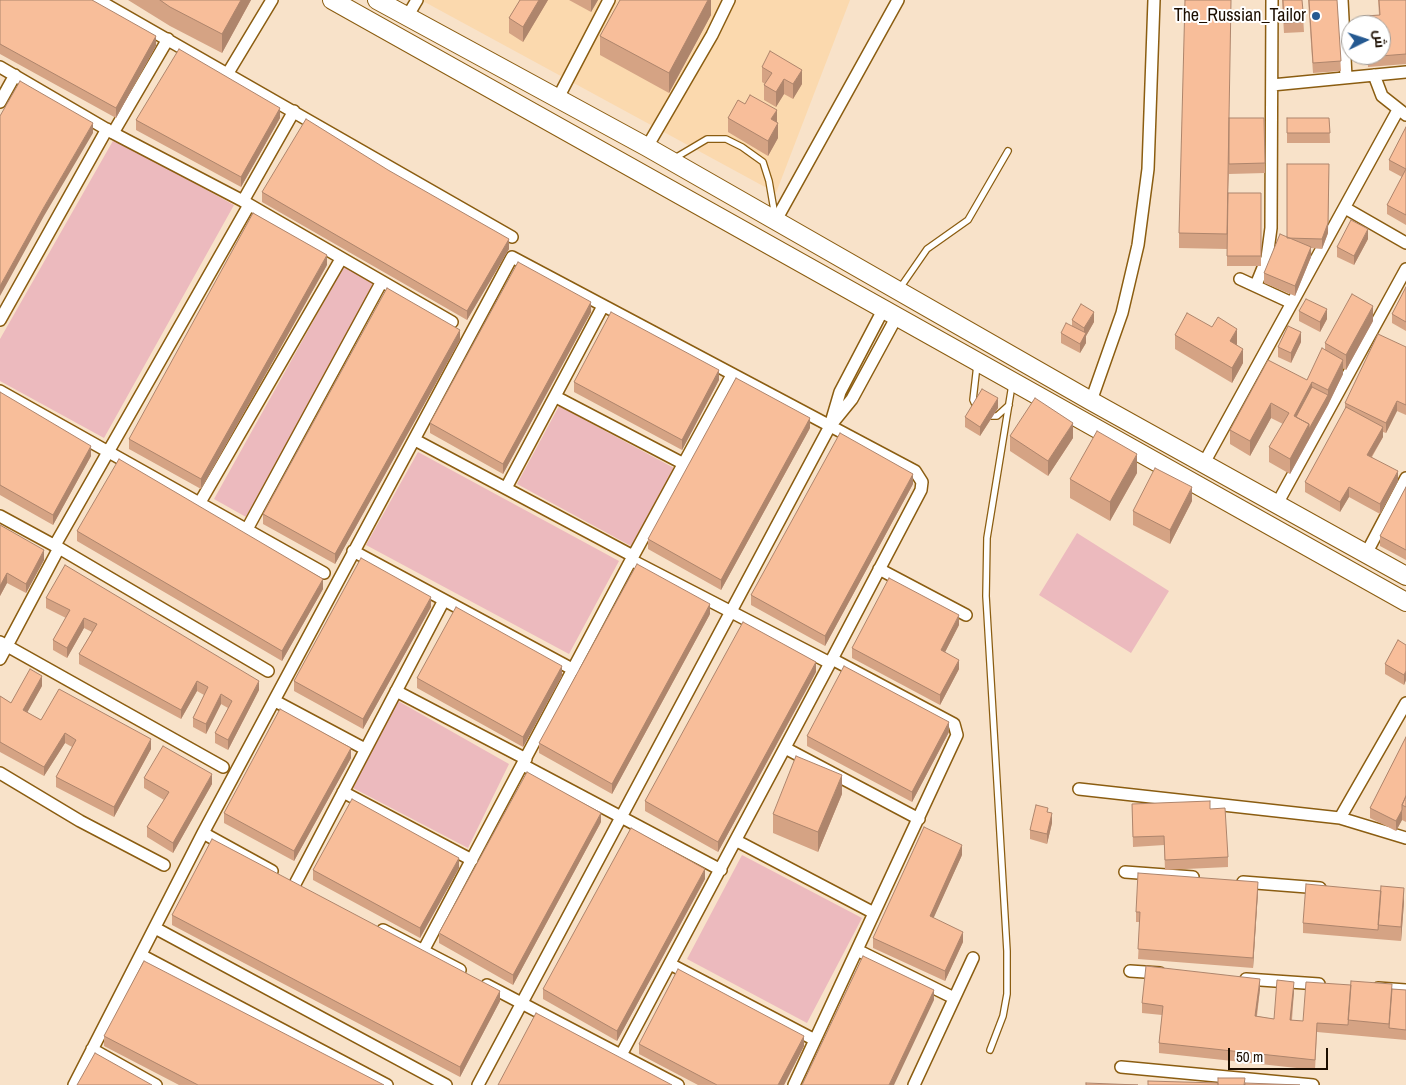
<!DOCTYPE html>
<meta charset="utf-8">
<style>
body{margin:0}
#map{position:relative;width:1406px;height:1085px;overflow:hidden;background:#f8e2c9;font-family:"Archivo Narrow",Cairo,sans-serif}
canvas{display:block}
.north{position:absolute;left:1341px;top:15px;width:50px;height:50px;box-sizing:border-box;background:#fff;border:1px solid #a49f99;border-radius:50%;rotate:86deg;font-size:14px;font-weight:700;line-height:20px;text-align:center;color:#1c0e00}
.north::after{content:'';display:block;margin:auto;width:18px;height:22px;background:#255991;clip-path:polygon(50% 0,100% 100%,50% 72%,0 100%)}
.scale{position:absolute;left:1228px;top:1048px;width:100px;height:22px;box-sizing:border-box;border:2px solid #1c0e00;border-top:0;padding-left:6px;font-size:15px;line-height:18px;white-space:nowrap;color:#1c0e00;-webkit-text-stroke:4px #fff;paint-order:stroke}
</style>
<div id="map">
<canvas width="1406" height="1085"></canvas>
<div class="north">ش</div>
<div class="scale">50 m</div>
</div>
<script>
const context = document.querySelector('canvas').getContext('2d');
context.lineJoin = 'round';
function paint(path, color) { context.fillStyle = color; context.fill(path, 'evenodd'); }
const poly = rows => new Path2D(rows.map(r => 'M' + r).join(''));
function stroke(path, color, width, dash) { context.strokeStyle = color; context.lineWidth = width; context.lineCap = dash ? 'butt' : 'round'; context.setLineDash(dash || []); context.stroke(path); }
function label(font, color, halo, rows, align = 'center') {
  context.font = font + ' "Archivo Narrow",sans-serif'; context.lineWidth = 4; context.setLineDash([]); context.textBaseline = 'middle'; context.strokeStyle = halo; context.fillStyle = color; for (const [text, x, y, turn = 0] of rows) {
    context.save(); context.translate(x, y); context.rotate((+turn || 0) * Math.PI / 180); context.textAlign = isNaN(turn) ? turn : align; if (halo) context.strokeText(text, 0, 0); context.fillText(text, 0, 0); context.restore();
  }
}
paint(poly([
 [421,0,850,0,776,193]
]), '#fbd9ae');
paint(poly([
 [114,139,234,205,104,438,0,381,0,339],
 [344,266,376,283,246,517,214,499],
 [559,406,674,468,631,546,517,484],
 [418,452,619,561,569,654,366,545],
 [1077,533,1169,591,1131,653,1039,595],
 [398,701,509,764,468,848,353,788],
 [742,855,862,918,807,1023,687,959]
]), '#ecbabe');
const service = poly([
 [675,158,707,139,726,139,742,147,763,162,769,181,775,216],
 [900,288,927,249,968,220,1008,151],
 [977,365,973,400,977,409],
 [986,416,997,416,1009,405],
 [990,1050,1003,1016,1007,994,1007,951,986,596,987,538,1012,385]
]);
const minor = poly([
 [98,0,512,237],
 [1342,0,1346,77],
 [407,17,417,0],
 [0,67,113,133,243,201,452,322],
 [228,73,272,0],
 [1374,75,1382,96,1406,115],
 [1272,85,1406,72],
 [558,98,609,0],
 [0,102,15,75],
 [113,133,168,39],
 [647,147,712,35,729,0],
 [243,201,294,111],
 [1345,208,1406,243],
 [776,220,898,0],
 [1240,279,1292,303],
 [1256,285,1267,258,1271,228,1272,0],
 [0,320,107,129],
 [0,391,324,573],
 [556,397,684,464],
 [1091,401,1122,313,1138,245,1148,169,1154,0],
 [830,426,852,399,896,318],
 [415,440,633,556],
 [1204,463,1398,110],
 [506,488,603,306],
 [199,504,341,259],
 [1277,504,1406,269],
 [0,516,59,548,268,671],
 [246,531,381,283],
 [55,545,249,205],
 [353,551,574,670],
 [1366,554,1406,478],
 [631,560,830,663],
 [879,569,966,615],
 [0,642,223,767],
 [0,659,59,548],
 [396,691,526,759],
 [275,701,365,749],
 [785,748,919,819],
 [523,765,721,870],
 [0,773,80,821,164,865],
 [1079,789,1340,818,1406,838],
 [343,792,472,860],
 [1340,818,1406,703],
 [203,833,272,871],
 [737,841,874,913],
 [1125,872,1193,877],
 [1243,882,1320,888],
 [295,884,444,600],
 [155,928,446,1085],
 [383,930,460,970],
 [857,950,954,998],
 [423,951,631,560,732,375],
 [141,955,387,1085],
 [670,964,815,1040],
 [1130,971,1160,973],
 [1246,979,1319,984],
 [487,985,678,1085],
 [1378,988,1406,990],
 [92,1049,156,1085],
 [1121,1067,1313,1085],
 [74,1085,203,833,512,257,915,471,922,482,921,490,830,663,621,1055],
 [478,1085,830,426,840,392,883,310],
 [794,1085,957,735,954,724,832,659],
 [914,1085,973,958]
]);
const primary = poly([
 [332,0,1406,602],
 [377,0,647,147,1091,401,1406,576]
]);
stroke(service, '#8b5d11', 8);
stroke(minor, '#8b5d11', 14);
stroke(primary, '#8b5d11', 20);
stroke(service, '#fff', 5.5);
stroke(minor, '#fff', 11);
stroke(primary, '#fff', 18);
paint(poly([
 [0,0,156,46,116,118,0,54],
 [128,0,251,0,222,53,170,26],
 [520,0,548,0,523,42,509,33,509,18],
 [569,0,598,0,591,12],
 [711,0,711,15,669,93,600,55,600,36],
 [1282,0,1302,0,1304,32,1284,33],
 [1308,0,1337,0,1341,71,1313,73],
 [1378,0,1406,0,1406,64,1368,67,1367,55,1381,55,1381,25,1365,25,1365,16,1379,15],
 [762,67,802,84,793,99,784,94,776,107,764,100,764,85,765,84,762,82],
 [280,118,241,187,136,130,136,120],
 [728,118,777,122,778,138,768,156,728,132],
 [1230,118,1264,118,1265,173,1229,174,1228,193,1261,193,1261,266,1227,266,1227,249,1179,248,1179,233],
 [1287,118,1329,118,1330,143,1287,143],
 [1406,127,1406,225,1387,214,1387,205,1402,177,1389,170,1389,160],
 [262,192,509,249,467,320,262,202],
 [1328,233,1322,249,1311,248,1311,257,1295,296,1264,283,1264,273,1287,237],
 [1368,239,1354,265,1337,257,1337,247],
 [327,265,201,489,129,449,129,439],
 [1406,287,1406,331,1392,323,1392,314],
 [1299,311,1327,319,1320,332,1299,321],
 [591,312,503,474,430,433,430,423],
 [1072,320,1094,322,1086,336,1086,343,1080,353,1061,343,1061,333,1072,326],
 [1373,321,1346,370,1343,368,1343,374,1328,405,1290,474,1269,462,1269,447,1283,424,1271,418,1250,456,1230,444,1230,430,1307,380,1325,350,1325,343],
 [1212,327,1237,344,1237,345,1243,363,1232,383,1175,349,1175,335],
 [460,340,335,564,263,524,263,514],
 [1301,342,1291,363,1278,357,1278,347],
 [1406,347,1406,415,1397,411,1386,433,1383,432,1383,437,1372,457,1398,481,1380,514,1349,497,1340,512,1305,492,1305,482,1345,410,1345,403],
 [719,380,682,450,574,392,574,382],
 [0,392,91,456,53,525,0,495],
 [998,408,980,436,965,427,965,417],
 [810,428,721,590,648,549,648,539],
 [1010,436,1073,438,1048,476,1010,451],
 [1137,473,1110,521,1070,498,1070,479],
 [913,484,825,646,751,605,751,595],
 [1406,487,1406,560,1380,546,1380,536],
 [1192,501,1170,544,1133,525,1133,511],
 [0,525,44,560,26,593,7,583,0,596],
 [77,531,323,589,282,661,77,541],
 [46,598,259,690,228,750,215,743,215,733,228,708,221,704,206,734,193,727,193,718,204,695,197,691,181,719,79,664,79,654,92,632,84,628,67,658,53,650,53,640,66,618,46,608],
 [431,607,363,729,294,691,294,681],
 [710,614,612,794,539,753,539,743],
 [959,625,945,652,959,669,940,705,852,658,852,648],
 [1406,645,1406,680,1404,685,1385,674,1385,664],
 [816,672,718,852,645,811,645,801],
 [562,676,523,747,417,688,417,678],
 [42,686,27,712,41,720,151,749,114,817,56,787,56,777,72,747,65,743,44,776,0,752,0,696,11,703],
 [949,732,912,802,807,746,807,736],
 [1406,737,1406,822,1402,820,1396,831,1370,818,1370,808],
 [351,758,294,861,224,823,224,813],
 [144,778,212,784,173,853,147,837,147,827,164,800,144,788],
 [842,794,818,852,773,833,773,814],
 [1132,804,1210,809,1228,857,1228,867,1165,870,1164,845,1133,847],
 [1048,812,1052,823,1047,844,1030,839,1030,830],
 [601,822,513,985,439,943,439,933],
 [962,855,933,918,963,942,945,981,873,948,873,938],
 [459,868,420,938,313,880,313,870],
 [705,879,617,1041,543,999,543,989],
 [1258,892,1253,968,1138,959,1140,922,1136,922,1136,912],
 [1404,902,1401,941,1303,933,1303,923],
 [172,915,500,1001,460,1077,172,925],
 [1260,989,1257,1016,1274,1019,1294,992,1292,1020,1303,1021,1392,989,1406,990,1406,1040,1317,1032,1315,1070,1159,1053,1159,1043,1162,1015,1142,1013,1142,1003],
 [104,1036,384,1085,179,1085,104,1046],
 [639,1044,804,1046,784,1085,698,1085,639,1054]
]), '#d5a384');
paint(poly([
 [241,0,251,0,222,53,222,34],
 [539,0,548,0,523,42,523,27],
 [591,0,598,0,591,12],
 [708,0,711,0,711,15,669,93,669,73],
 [156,36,156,46,116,118,116,108],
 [802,70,802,84,793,99,793,84],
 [784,79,784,94,776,107,776,92],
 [280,108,280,118,241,187,241,177],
 [777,110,777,125,771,119],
 [93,123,93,133,44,216,0,296,0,286,44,207],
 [778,123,778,138,768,156,768,141],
 [1329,164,1328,233,1322,249,1322,239],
 [1368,229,1368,239,1354,265,1354,256],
 [509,239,509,249,467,320,467,311],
 [1311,247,1311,257,1295,296,1295,286],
 [327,255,327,265,201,489,201,479],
 [591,302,591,312,503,474,503,464],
 [1373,306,1373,321,1346,370,1346,355],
 [1327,309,1327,319,1320,332,1320,322],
 [1094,312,1094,322,1086,336,1086,343,1080,353,1080,344,1084,336,1084,328],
 [1237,329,1237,344,1230,356,1230,341],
 [460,330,460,340,335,564,335,554],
 [1301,332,1301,342,1291,363,1291,353],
 [1243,349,1243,363,1232,383,1232,368],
 [1343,360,1343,374,1328,405,1290,474,1290,459,1309,424,1328,395,1328,390],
 [719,370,719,380,682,450,682,440],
 [1312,382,1312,397,1298,423,1294,416],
 [998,398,998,408,980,436,980,427],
 [1397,401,1397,411,1386,433,1386,423],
 [1271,403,1271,418,1250,456,1250,441],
 [810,418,810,428,721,590,721,580],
 [1073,423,1073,438,1048,476,1048,461],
 [1383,427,1383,437,1367,464,1367,455],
 [91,446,91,456,53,525,53,515],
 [1137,454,1137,473,1110,521,1110,502],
 [1398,471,1398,481,1380,514,1380,504],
 [913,474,913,484,825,646,825,636],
 [1192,487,1192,501,1170,544,1170,530],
 [1349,487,1349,497,1340,512,1340,502],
 [44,550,44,560,26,593,26,584],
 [7,573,7,583,0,596,0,586],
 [323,579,323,589,282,661,282,651],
 [431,597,431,607,363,729,363,719],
 [710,604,710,614,612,794,612,784],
 [959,615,959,625,941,660,941,650],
 [84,618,84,628,67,658,67,648],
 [959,660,959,669,940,705,940,695],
 [816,662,816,672,718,852,718,842],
 [562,666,562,676,523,747,523,737],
 [1406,671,1406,680,1404,685,1404,675],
 [42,676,42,686,23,720,23,710],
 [197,681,197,691,181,719,181,710],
 [259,681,259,690,228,750,228,740],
 [221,694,221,704,206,734,206,724],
 [949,722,949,732,912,802,912,792],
 [65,733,65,743,44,776,44,767],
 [151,739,151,749,114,817,114,807],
 [351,748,351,758,294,861,294,851],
 [212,774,212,784,173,853,173,843],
 [842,775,842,794,818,852,818,832],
 [1402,810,1402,820,1396,831,1396,821],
 [601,813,601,822,513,985,513,975],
 [1052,813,1052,823,1047,844,1047,834],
 [962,845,962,855,930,926,930,916],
 [459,858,459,868,420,938,420,928],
 [705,869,705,879,617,1041,617,1031],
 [1258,882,1258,892,1253,968,1253,958],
 [1404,888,1404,902,1401,941,1401,927],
 [963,932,963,942,945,981,945,971],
 [1260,979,1260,989,1255,1026,1255,1016],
 [1294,982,1294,992,1290,1030,1290,1020],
 [934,990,934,1000,894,1085,889,1085],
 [500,991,500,1001,460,1077,460,1067],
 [804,1036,804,1046,784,1085,778,1085]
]), '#ae856c');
const building = poly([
 [0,0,92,0,156,36,116,108,0,44,0,0],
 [160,0,241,0,222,34,170,7,160,0],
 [520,0,539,0,523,27,509,18,520,0],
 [620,0,708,0,669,73,600,36,620,0],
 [1185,0,1231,0,1227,234,1179,233,1185,0],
 [1283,0,1302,0,1304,22,1284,23,1283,0],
 [1309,0,1337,0,1341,61,1313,63,1309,0],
 [1379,0,1406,0,1406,54,1368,57,1368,55,1381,55,1381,25,1366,25,1365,16,1380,15,1379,0],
 [179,49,280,108,241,177,136,120,179,49],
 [770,51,802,70,793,84,784,79,776,92,764,85,772,73,762,67,770,51],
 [20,81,93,123,44,207,0,286,0,116,20,81],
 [750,95,777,110,771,119,778,123,768,141,728,118,738,100,745,104,750,95],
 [1229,118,1264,118,1265,163,1229,164,1229,118],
 [1287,118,1329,118,1330,133,1287,133,1287,118],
 [306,119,388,170,509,239,467,311,262,192,306,119],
 [1406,127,1406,169,1389,160,1406,127],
 [1287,164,1329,164,1328,223,1322,239,1287,238,1287,164],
 [1406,169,1406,215,1387,205,1406,169],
 [1228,193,1261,193,1261,256,1227,256,1228,193],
 [253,213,327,255,201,479,129,439,253,213],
 [1351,220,1368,229,1354,256,1337,247,1351,220],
 [1280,234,1311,247,1295,286,1264,273,1280,234],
 [518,262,591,302,503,464,430,423,518,262],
 [1406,287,1406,322,1392,314,1406,287],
 [387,288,460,330,335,554,263,514,387,288],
 [1352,294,1373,306,1346,355,1325,343,1352,294],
 [1306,299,1327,309,1320,322,1299,311,1306,299],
 [1081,304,1094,312,1084,328,1072,320,1081,304],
 [611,312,719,370,682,440,574,382,611,312],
 [1187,313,1212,327,1218,317,1237,329,1230,341,1243,349,1232,368,1175,335,1187,313],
 [1066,323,1086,333,1080,344,1061,333,1066,323],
 [1288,326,1301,332,1291,353,1278,347,1288,326],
 [1378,334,1406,347,1406,405,1397,401,1386,423,1345,403,1378,334],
 [1322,348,1343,360,1328,390,1312,382,1294,416,1309,424,1290,459,1269,447,1289,413,1271,403,1250,441,1230,430,1268,360,1307,380,1322,348],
 [736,378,810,418,721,580,648,539,736,378],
 [1312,387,1328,395,1309,429,1309,424,1296,417,1312,387],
 [982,389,998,398,980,427,965,417,982,389],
 [0,392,91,446,53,515,0,485,0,392],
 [1035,398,1073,423,1048,461,1010,436,1035,398],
 [1346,407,1383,427,1367,455,1398,471,1380,504,1349,487,1340,502,1305,482,1346,407],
 [1097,431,1137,454,1110,502,1070,479,1097,431],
 [840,433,913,474,825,636,751,595,840,433],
 [119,459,323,579,282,651,77,531,119,459],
 [1155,468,1192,487,1170,530,1133,511,1155,468],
 [1406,487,1406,550,1380,536,1406,487],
 [0,525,44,550,26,584,7,573,0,586,0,525],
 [361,558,431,597,363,719,294,681,361,558],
 [637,564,710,604,612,784,539,743,637,564],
 [65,565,259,681,228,740,215,733,232,701,221,694,206,724,193,718,208,687,197,681,181,710,79,654,97,624,84,618,67,648,53,640,70,610,46,598,65,565],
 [889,578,959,615,941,650,959,660,940,695,852,648,889,578],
 [456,607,562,666,523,737,417,678,456,607],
 [743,622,816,662,718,842,645,801,743,622],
 [1398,640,1406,645,1406,671,1404,675,1385,664,1398,640],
 [844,666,949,722,912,792,807,736,844,666],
 [30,669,42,676,23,710,41,720,59,689,151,739,114,807,56,777,76,740,65,733,44,767,0,742,0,696,11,703,30,669],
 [280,709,351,748,294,851,224,813,280,709],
 [1406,737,1406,796,1402,805,1402,810,1396,821,1370,808,1406,737],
 [163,746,212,774,173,843,147,827,169,792,144,778,163,746],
 [796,756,842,775,818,832,773,814,796,756],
 [527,772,601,813,513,975,439,933,527,772],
 [1406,796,1406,807,1402,805,1406,796],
 [352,799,459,858,420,928,313,870,352,799],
 [1210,801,1210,809,1225,808,1228,857,1165,860,1164,836,1133,837,1132,804,1210,801],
 [1036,805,1048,808,1047,812,1052,813,1047,834,1030,830,1036,805],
 [924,827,962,845,930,916,963,932,945,971,873,938,924,827],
 [631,828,705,869,617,1031,543,989,631,828],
 [212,839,500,991,460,1067,172,915,212,839],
 [1138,873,1258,882,1253,958,1138,949,1140,912,1136,912,1138,873],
 [1306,884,1381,891,1378,930,1303,923,1306,884],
 [1381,886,1404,888,1401,927,1378,925,1381,886],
 [863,956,934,990,889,1085,802,1085,863,956],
 [144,961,384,1085,198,1085,104,1036,144,961],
 [1146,966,1260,979,1255,1016,1274,1019,1277,980,1294,982,1290,1020,1303,1021,1306,982,1351,985,1348,1025,1317,1023,1315,1060,1159,1043,1163,1006,1142,1003,1146,966],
 [678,969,804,1036,778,1085,717,1085,639,1044,678,969],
 [1351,981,1392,984,1389,1024,1348,1020,1351,981],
 [1392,989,1406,990,1406,1030,1389,1028,1392,989],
 [536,1013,672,1085,498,1085,536,1013],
 [95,1053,152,1085,77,1085,95,1053],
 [1218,1078,1245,1078,1244,1085,1218,1085,1218,1078],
 [1148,1081,1218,1083,1218,1085,1148,1085,1148,1081],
 [1086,1083,1138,1085,1086,1085,1086,1083],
 [1245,1083,1300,1085,1245,1085,1245,1083]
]);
paint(building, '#f8be9a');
stroke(building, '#ae856c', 1);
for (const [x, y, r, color] of [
 [1316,16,5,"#255991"]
]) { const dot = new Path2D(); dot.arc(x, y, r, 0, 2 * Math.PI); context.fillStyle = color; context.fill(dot); stroke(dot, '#fff', 2); }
label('18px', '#1c0e00', '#fff', [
 ["The_Russian_Tailor",1306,16]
], 'right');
</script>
